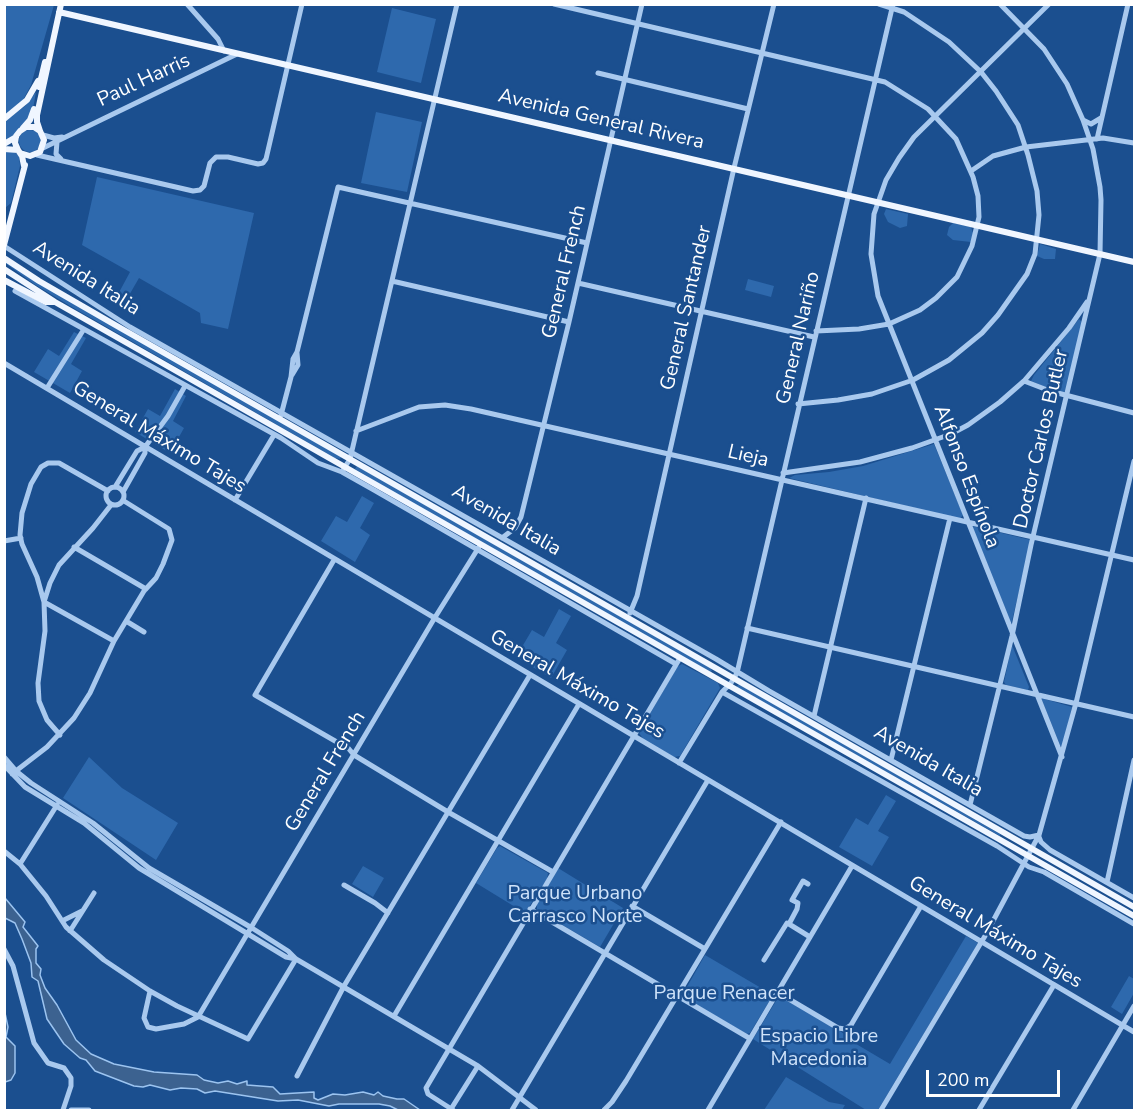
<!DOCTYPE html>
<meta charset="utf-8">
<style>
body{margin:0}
#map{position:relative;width:1139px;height:1115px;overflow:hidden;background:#1b4f8f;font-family:"Nunito Sans",sans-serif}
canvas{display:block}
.frame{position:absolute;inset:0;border:6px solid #fff;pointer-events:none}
.scale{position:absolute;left:926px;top:1070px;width:134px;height:27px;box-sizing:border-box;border:3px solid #fff;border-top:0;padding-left:8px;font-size:18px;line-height:21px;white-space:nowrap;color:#fff;-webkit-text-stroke:4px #1b4f8f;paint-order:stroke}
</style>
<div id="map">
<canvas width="1139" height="1115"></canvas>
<div class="frame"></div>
<div class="scale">200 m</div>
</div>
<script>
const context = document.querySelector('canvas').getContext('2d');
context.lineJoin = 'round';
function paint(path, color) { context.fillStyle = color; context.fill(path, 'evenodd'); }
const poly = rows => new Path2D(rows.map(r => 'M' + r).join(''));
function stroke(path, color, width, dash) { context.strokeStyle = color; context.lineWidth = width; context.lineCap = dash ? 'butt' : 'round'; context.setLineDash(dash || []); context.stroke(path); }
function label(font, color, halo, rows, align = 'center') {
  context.font = font + ' "Nunito Sans",sans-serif'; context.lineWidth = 5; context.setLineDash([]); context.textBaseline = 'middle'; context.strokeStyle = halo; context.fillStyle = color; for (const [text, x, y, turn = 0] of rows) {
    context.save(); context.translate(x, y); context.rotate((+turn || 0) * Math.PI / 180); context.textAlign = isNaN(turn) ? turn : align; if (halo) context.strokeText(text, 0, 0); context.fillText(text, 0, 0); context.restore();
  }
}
paint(poly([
 [5,5,54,5,31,85,23,100,5,115],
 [392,8,436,19,421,83,377,72],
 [36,92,33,109,26,123,5,143,5,121,25,106],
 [376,112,422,122,407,192,361,183],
 '19 141a11 11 0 1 1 22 0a11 11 0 1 1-22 0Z',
 [12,151,19,155,20,166,11,203,5,208,4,152],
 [97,177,254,213,228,329,201,323,200,313,139,278,124,304,116,298,130,272,82,245],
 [886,209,908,214,907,226,900,228,888,222,884,214],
 [953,223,971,227,973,233,971,242,953,240,947,235,949,227],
 [1040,244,1056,249,1055,259,1044,259,1037,256],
 [5,260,341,457,340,459,335,458,70,306,34,284,5,263],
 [748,279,774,286,771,297,745,290],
 [1079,319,1082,322,1066,391,1061,393,1031,381,1034,375],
 [74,332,86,338,71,364,82,371,70,393,34,372,48,349,59,356],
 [175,389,186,396,173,421,184,428,170,453,135,432,148,409,160,416],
 [934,444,963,515,960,519,789,478,795,475,829,472,863,466],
 [357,466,711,668,712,671,710,672,395,493,355,469],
 [362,496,374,503,360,528,370,535,355,562,321,541,336,516,347,522],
 [972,526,1031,540,1011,625],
 [559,609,571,616,556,643,567,650,551,678,516,657,532,630,544,637],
 [1012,645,1029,687,1028,690,1006,685,1004,682],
 [682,664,718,683,720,688,680,756,674,757,644,740,639,733,677,667],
 [739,684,1000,834,1000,836,736,687],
 [1041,698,1072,707,1062,750],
 [89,757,122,788,178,823,156,860,63,798],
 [886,795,896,801,878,831,889,837,872,866,839,847,856,818,868,825],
 [500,846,548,873,547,879,525,913,476,883,497,848],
 [363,866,384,878,373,897,352,884],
 [558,868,623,908,600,947,537,910,537,904],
 [966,936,978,943,878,1110,866,1110,753,1039,779,996,837,1029,847,1036,846,1038,890,1064],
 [705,955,773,995,750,1033,747,1034,683,997,683,994],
 [1129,976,1134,979,1134,993,1122,1014,1111,1007],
 [786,1077,829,1102,845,1105,842,1110,764,1110]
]), '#2e69ad');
const water = poly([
 [5,898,25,922,23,927,38,946,36,949,36,963,41,969,40,975,45,988,57,1005,76,1040,91,1054,114,1064,154,1072,197,1075,204,1080,218,1083,228,1081,237,1084,247,1081,247,1085,273,1087,280,1094,314,1092,314,1098,318,1100,333,1094,345,1095,363,1092,374,1095,378,1092,383,1096,397,1099,404,1099,420,1110,398,1110,390,1106,379,1104,339,1104,329,1106,298,1100,278,1101,215,1091,205,1093,197,1089,181,1088,170,1090,150,1085,143,1087,134,1086,95,1071,86,1060,80,1058,64,1044,47,1019,38,981,32,977,31,963,22,939,15,923,5,918,5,898],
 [5,1013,8,1027,6,1037,15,1046,15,1073,11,1080,5,1082,5,1013]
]);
paint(water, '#3c6290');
stroke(water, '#9cc4f0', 1.5);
stroke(poly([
 [187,4,218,39,224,51],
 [554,4,885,82,928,109,956,139,973,177,978,196,979,217,972,246,957,277,936,298,920,310,889,324,859,329,816,331],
 [1000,4,1044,49,1067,84,1083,120],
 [1049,4,914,137,899,158,886,180,874,214,871,254,878,296,1062,757],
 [598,73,748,109],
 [43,135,54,138,62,137],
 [1097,139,1128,4],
 [57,142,56,154,61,159],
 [43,148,237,54],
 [37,155,193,191,200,190,204,186,210,163,216,157,228,157,258,164,263,163,266,159,302,4],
 [971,171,993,156,1026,147,1103,138,1134,143],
 [4,246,130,327,716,659,769,691,1024,836,1030,837,1039,835],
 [392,281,569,322],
 [578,283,814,337],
 [15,291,281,438,318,463,342,472,374,490,676,664],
 [4,363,1134,1032],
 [292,375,298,365,297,353],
 [1024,381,1050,391,1134,413],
 [47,388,84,329],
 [798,404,838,400,872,394,913,380,949,360,982,333,998,315,1027,274,1035,254,1039,215,1037,191,1028,155,1018,125,996,91,981,72,949,42,904,12,879,4],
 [281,415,291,377,293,359,297,352,338,187,587,243],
 [356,431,419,407,445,405,471,409,1134,560],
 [343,470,350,459,457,4],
 [783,473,860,462,912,448,951,434,968,425,1000,402,1024,381,1069,328,1087,302],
 '106 496a9 9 0 1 1 18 0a9 9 0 1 1-18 0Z',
 [115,487,137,451,145,447,168,416,185,386],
 [123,492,145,453,145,447],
 [235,500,274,435],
 [111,505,93,528,59,565,50,583,44,602,114,641],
 [502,538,515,528,521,517,569,322,642,4],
 [4,541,21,538],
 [74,547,146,589],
 [334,560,255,695,349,749,354,755,448,812,553,872],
 [630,613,637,596,734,168,774,4],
 [126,621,144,632],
 [747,628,1134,717],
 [722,692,997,846,1029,867,1044,872,1134,924],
 [814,716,866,498],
 [60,735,47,720,39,701,38,683,45,631,44,602,37,577,22,544,20,535,22,513,31,484,41,467,48,463,59,463,108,491],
 [4,757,16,771,31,783,93,823,149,868,252,928,288,951,296,959,478,1066,536,1110],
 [891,760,950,518],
 [679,763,722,692,731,683,737,673,893,4],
 [4,765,25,787,84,823,139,868,286,957,296,959],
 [12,774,47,747,74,718,90,693,114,641,144,591,156,578,163,564,172,540,169,529,124,501],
 [970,805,1012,636,1031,545,1100,254,1101,200,1100,187,1093,149,1083,120,1091,124,1101,118],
 [1039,837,1041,842,1050,850,1134,898],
 [4,851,20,864,46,896,66,927,104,960,150,991,177,1006,248,1039,296,959],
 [20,864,57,805],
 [1107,882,1134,760],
 [344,885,375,903,388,913],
 [632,906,705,949],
 [530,909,749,1038],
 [62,921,82,911],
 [789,924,810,937],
 [70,931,94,893],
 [4,949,13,966,34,1043,48,1063,64,1068,71,1078,71,1086,63,1110],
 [764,960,787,923,789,924,797,909,798,903,792,900,803,881,808,884],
 [150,991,144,1018,148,1027,156,1029,184,1024,198,1017,434,619,479,547],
 [777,992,838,1028,845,1029,851,1025,921,906],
 [394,1016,579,704],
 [297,1076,344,986,530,675],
 [451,1109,478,1066],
 [71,1110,89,1110],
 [453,1110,428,1094,426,1088,680,658],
 [512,1110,708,780],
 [604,1110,612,1102,626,1081,781,822],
 [708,1110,852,866],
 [881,1110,985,936,1039,835,1076,703,1134,461],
 [979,1110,1054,985],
 [1073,1110,1134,1006]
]), '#a9c9ee', 5);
stroke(poly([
 [59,12,1134,262],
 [39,87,45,62],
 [4,119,27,100,38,81],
 [23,128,30,120,34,109],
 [40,131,37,122,37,115,61,4],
 [4,144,16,137],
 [4,149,18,150],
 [20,153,30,156,40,152,44,140,40,131,34,127,26,127,20,131,16,136,15,143,18,150,22,156,24,166],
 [4,245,25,165],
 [4,258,39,281,110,322,1134,907],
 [4,269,55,302,1134,916],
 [4,280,46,302,54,302]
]), '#f0f6ff', 6);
label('20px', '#fff', '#1b4f8f', [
 ["Paul Harris",144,81,-25],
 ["Avenida General Rivera",601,120,13],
 ["General French",565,272,-77],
 ["Avenida Italia",86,279,32],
 ["General Santander",687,308,-77],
 ["General Nariño",799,338,-77],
 ["General Máximo Tajes",159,438,31],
 ["Doctor Carlos Butler",1042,439,-77],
 ["Lieja",748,457,13],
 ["Alfonso Espínola",966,477,69],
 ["Avenida Italia",506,521,30],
 ["General Máximo Tajes",577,685,30],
 ["Avenida Italia",928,762,30],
 ["General French",326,772,-59],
 ["General Máximo Tajes",995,933,31]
]);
label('20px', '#cfe3fa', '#1b4f8f', [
 ["Parque Urbano",575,894],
 ["Carrasco Norte",575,917],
 ["Parque Renacer",724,994],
 ["Espacio Libre",819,1037],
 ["Macedonia",819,1060]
]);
</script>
